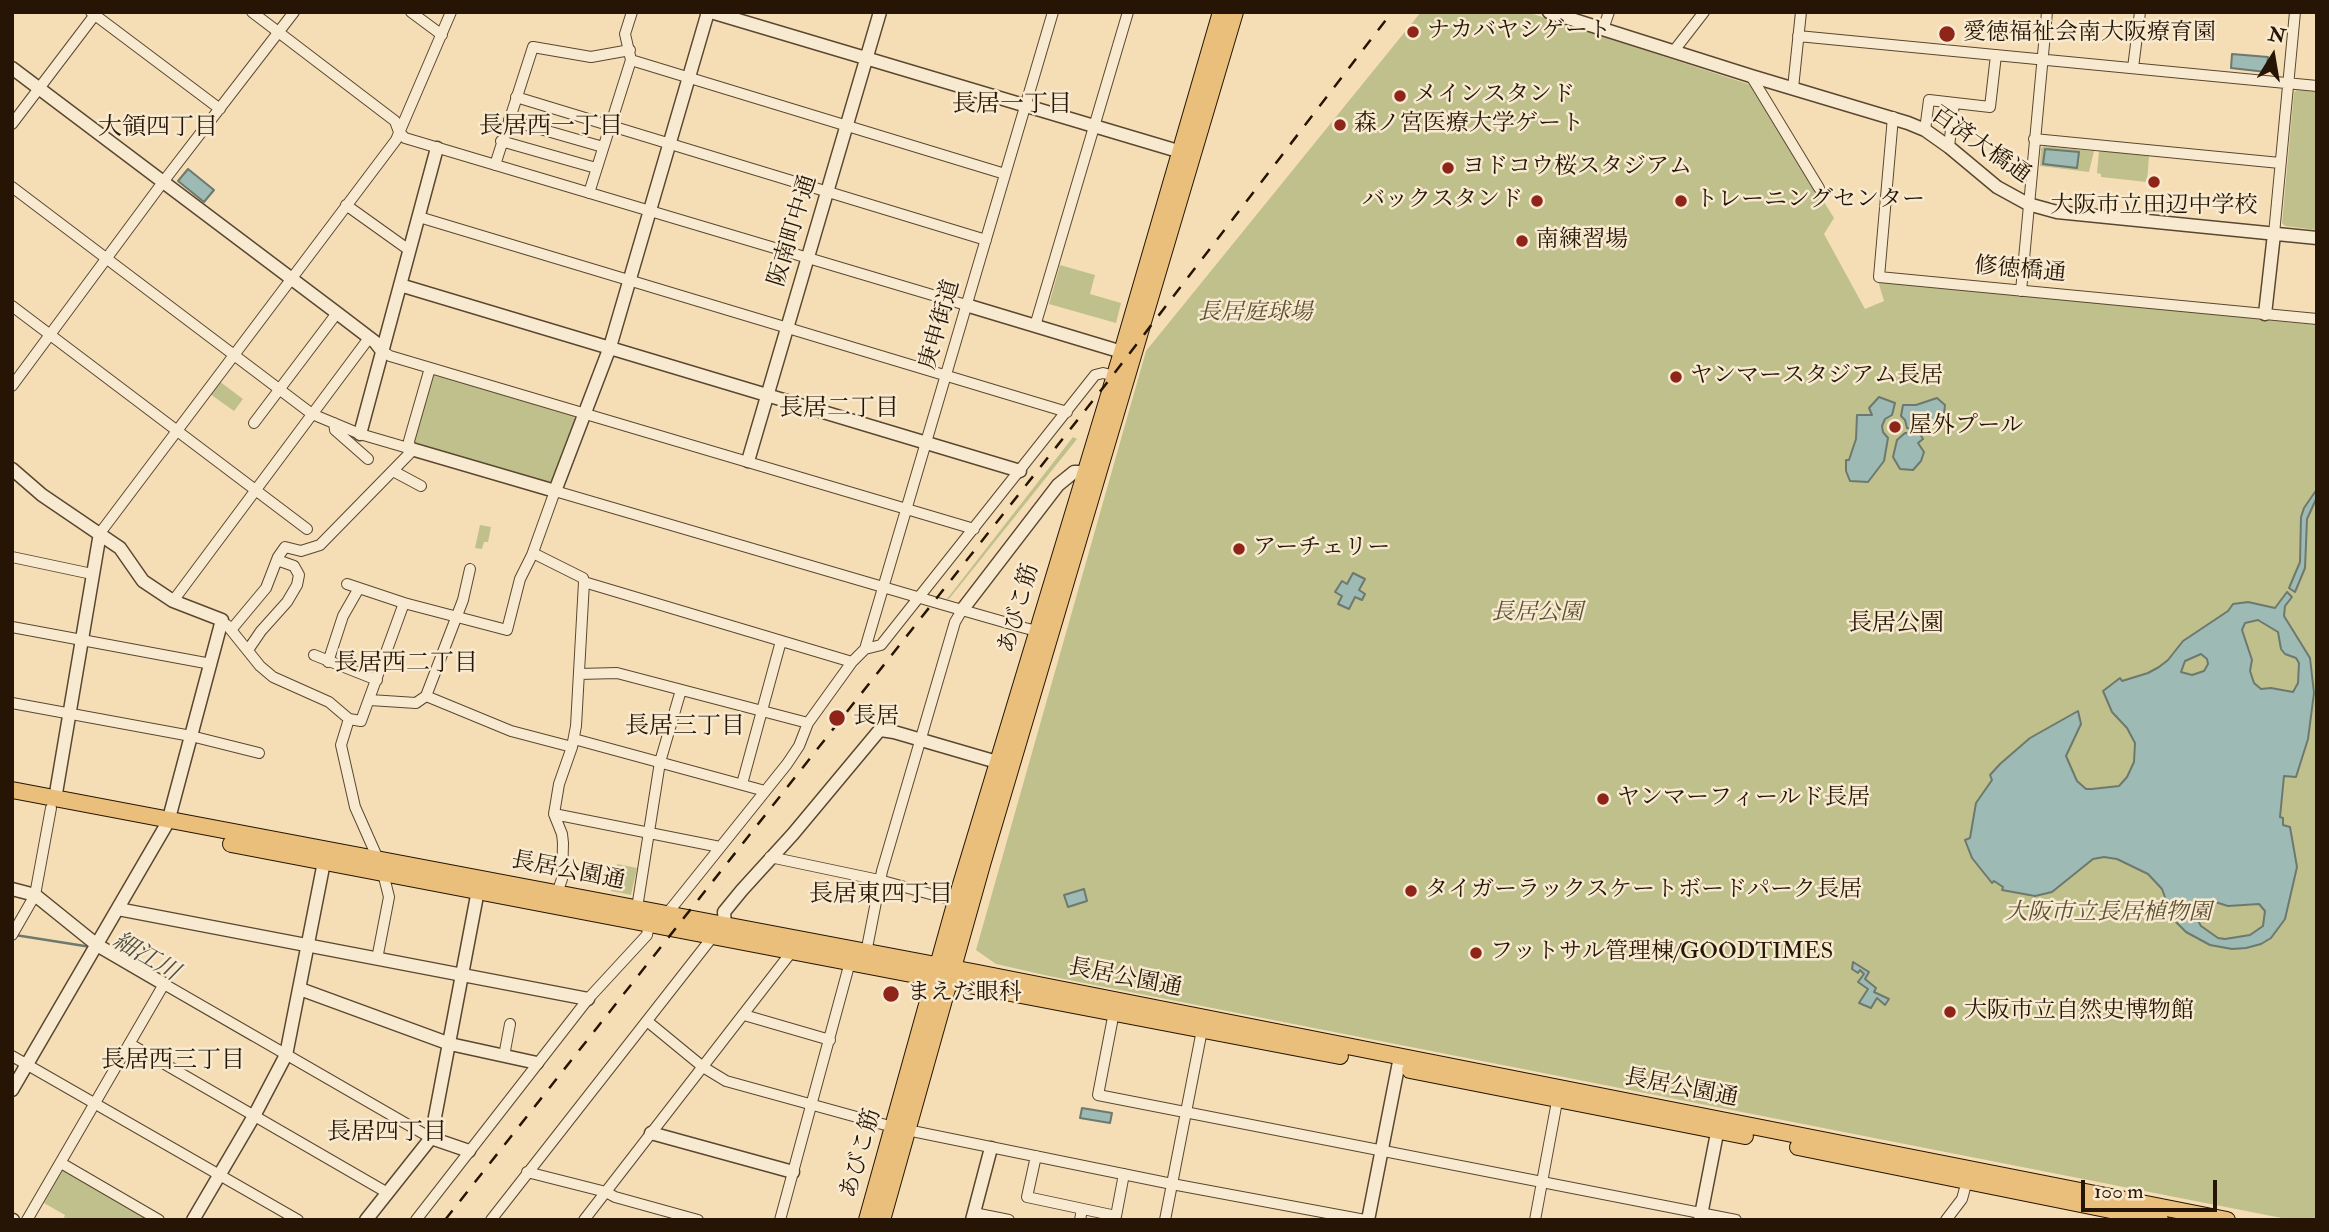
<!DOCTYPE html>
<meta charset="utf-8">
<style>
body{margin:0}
#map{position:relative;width:2329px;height:1232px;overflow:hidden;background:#f5deb6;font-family:"IM FELL Double Pica",serif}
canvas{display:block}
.frame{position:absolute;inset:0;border:14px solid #261504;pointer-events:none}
.north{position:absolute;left:2238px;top:21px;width:70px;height:70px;-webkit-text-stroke:5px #f8ead0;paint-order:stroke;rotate:11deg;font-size:19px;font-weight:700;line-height:28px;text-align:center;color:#261504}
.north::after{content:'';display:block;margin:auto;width:24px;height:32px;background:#261504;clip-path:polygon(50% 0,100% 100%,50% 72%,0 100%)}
.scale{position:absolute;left:2081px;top:1180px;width:136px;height:32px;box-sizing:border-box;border:4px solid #261504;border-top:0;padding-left:9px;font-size:21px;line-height:24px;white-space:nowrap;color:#261504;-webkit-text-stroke:5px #f8ead0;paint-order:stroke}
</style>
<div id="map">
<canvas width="2329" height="1232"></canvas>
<div class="frame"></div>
<div class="north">N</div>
<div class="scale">100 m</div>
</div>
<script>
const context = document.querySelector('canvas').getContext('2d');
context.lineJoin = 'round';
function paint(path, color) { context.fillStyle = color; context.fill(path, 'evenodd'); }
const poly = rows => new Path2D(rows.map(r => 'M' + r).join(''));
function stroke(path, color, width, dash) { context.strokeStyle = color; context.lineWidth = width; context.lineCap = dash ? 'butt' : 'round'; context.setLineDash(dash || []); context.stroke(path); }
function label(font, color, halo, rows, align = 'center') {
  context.font = font + ' "IM FELL Double Pica","Noto Serif JP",serif'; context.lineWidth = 5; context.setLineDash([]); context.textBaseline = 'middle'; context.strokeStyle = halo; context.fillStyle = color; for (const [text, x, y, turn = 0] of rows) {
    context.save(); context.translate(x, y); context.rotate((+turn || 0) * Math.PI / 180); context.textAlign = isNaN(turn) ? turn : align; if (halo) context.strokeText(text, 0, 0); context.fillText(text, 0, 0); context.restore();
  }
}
paint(poly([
 [1421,12,1527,12,1751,85,1834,218,1824,234,1865,309,1884,301,1878,281,2317,325,2317,1220,2292,1220,1049,976,996,964,976,950,1146,351],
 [2297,90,2317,92,2317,230,2285,226,2282,223,2294,92],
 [2044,146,2094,151,2089,172,2040,166,2041,148],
 [2099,151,2149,156,2147,182,2101,177,2101,174,2097,173],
 [1060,265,1095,275,1090,294,1121,303,1116,323,1049,304],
 [434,375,574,416,576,421,554,480,548,482,414,443,431,376],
 [219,381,243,399,234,411,210,394],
 [1073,437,1077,439,949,599,947,599],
 [480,525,491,527,488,542,484,542,482,549,475,548],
 [617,864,637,868,631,895,611,891],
 [63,1169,151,1220,63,1220,65,1215,44,1203]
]), '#bfc08c');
const water = poly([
 [2232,54,2268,57,2266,72,2231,68,2232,54],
 [2045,149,2079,152,2077,168,2043,164,2045,149],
 [188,169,214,190,204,202,178,181,188,169],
 [1879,397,1895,403,1892,415,1885,419,1882,426,1883,432,1888,438,1884,461,1868,482,1850,481,1846,471,1846,460,1849,460,1856,439,1857,415,1872,415,1869,408,1879,397],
 [1937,398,1945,405,1943,424,1932,423,1927,431,1907,428,1905,420,1901,416,1903,405,1916,405,1937,398],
 [1919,432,1923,439,1918,443,1924,452,1921,461,1913,470,1900,469,1893,457,1897,440,1905,433,1917,434,1919,432],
 [2317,489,2317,497,2307,519,2305,568,2295,592,2289,588,2300,562,2301,517,2304,508,2317,489],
 [1353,573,1365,579,1359,590,1365,594,1362,600,1355,597,1349,609,1338,604,1342,596,1335,592,1342,581,1347,584,1353,573],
 [2287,592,2292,597,2285,606,2284,616,2310,658,2314,693,2308,739,2296,777,2284,776,2280,817,2283,818,2283,825,2290,827,2297,867,2285,919,2271,938,2261,944,2246,948,2232,949,2210,945,2186,932,2173,919,2162,889,2148,874,2117,859,2104,857,2093,859,2052,892,2035,896,2002,890,2003,887,1994,881,1992,883,1972,858,1965,840,1970,838,1976,803,1992,780,1990,775,2000,764,2030,738,2078,711,2081,724,2066,756,2077,781,2086,789,2092,789,2119,786,2127,777,2134,762,2135,743,2127,728,2112,712,2103,691,2120,678,2122,681,2148,673,2159,667,2168,660,2183,641,2228,611,2233,604,2248,602,2275,608,2287,592],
 [2258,620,2278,632,2281,649,2285,654,2296,658,2299,663,2298,683,2293,692,2271,688,2261,689,2254,683,2250,671,2252,660,2242,630,2245,623,2258,620],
 [2201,654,2207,659,2208,664,2204,671,2192,675,2181,672,2185,661,2201,654],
 [2212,901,2228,906,2259,904,2265,911,2263,926,2250,935,2225,939,2218,938,2201,926,2196,917,2199,907,2204,903,2212,901],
 [1084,889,1087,901,1068,907,1064,895,1084,889],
 [1853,962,1869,972,1865,979,1876,988,1874,992,1889,999,1885,1005,1877,998,1871,1008,1859,1003,1868,989,1858,982,1864,974,1860,970,1858,973,1852,969,1853,962],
 [1082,1108,1112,1113,1110,1123,1080,1118,1082,1108]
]);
paint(water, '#9dbbb4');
stroke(water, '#6d796e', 2);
stroke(poly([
 [15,935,91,947],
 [163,989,251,1040]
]), '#6d796e', 2.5);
const minor = poly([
 [91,12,220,109],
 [252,12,395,121,399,132,405,138,966,305],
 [411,12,442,35],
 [1603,29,1609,12],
 [1798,36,2317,86],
 [1673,52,1704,12],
 [631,60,1005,174],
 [2133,68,2140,12],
 [1751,76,1819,188],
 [1793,88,1801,12],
 [516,97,986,240],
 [1893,117,1879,277,2317,319],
 [509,120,603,147],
 [12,124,97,12],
 [1925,130,1929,100,1990,107,1996,55],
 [2034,139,2280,163],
 [501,141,596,168],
 [1949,147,1954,103],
 [495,165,533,47,591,57,630,50],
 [12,187,312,414,360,434,408,448],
 [589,193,631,60,625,34,632,12],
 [346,205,409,250],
 [419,217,1067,412],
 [2274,234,2295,12],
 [2021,291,2047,12],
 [12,306,307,529],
 [1035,326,1128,12],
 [382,351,390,356,974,529],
 [12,386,163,182,294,12],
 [254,423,337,313],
 [334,423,335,430,368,459],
 [393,471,421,486],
 [100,533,396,140,451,12],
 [533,553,583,578,584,582,852,662],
 [12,557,92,574],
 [347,584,404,603,507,630,520,579,532,555,555,491,941,604,1025,628,1037,631,1042,628],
 [173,601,369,338],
 [227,625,260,666,273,677,329,702,349,719,361,721,404,603],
 [12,627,211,664],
 [231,630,266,588,278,557,285,547,301,551,320,545,410,453,409,441,430,368],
 [865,649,1053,12],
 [248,650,261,631,287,602,297,585,299,575,294,566,277,560],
 [314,655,377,680],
 [328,662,343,616,359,588],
 [579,674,617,673,808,723],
 [426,696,511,731,572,747,576,726,584,582],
 [370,700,416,703,426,696,463,600,470,569],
 [12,703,191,736,259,753],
 [349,719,341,745,355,807,378,859],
 [574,739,765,791],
 [742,784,781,641],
 [554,814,720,847],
 [770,857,879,880,956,901],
 [557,893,562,879,563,843,562,834,554,814,559,784,572,747],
 [637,908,660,762,681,690],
 [666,915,787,764,799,746,808,723,852,662,865,649,881,645,1095,375,1103,373,1115,376],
 [12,935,35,895,51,808],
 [866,953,882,871,955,622,962,610],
 [377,959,389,897,383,873],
 [1114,1012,1098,1095,1736,1220],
 [744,1015,830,1040],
 [647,1021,703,1067,726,1081,893,1127],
 [130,1044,386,1192],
 [12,1056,298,1220],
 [504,1056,510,1024],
 [907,1130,1172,1184,1365,1220],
 [1036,1156,1027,1197,1116,1216,1124,1174],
 [61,1163,159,1220],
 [527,1172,606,1192,615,1197,698,1220],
 [974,1213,1009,1220],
 [27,1220,164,984,431,1138],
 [416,1220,588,999,647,935,649,924],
 [491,1220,714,935],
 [584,1220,793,950],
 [780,1220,850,962],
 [1080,1220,1082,1209],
 [1165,1220,1202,1030],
 [1535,1220,1558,1096],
 [1946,1220,1962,1199,1968,1177]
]);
const tertiary = poly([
 [711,12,1188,154],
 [1549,12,1751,76,1908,123,1925,130,1949,147,1997,187,2028,204,2057,212,2317,238],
 [12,68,337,313,375,342,382,351],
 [400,285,1020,471],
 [966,305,1122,352],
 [2265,314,2274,234],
 [360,434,437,148],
 [408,448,555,491,610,347,708,12],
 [748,461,880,12],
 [12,469,42,495,120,548,143,581,173,601,222,620,168,822,12,1090],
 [962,610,1058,485,1074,472,1085,472],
 [55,799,100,533],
 [12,889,35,895,97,945,164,984],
 [118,909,588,999],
 [725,924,724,912,742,890,793,834,878,732,881,730,894,732,997,762],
 [300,989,450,1044,537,1063],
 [651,1133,793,1172],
 [431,1138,469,1151],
 [12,1220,13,1220],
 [193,1220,254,1116,286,1055,324,862],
 [366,1220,431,1138,479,885],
 [972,1220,991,1148],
 [1368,1220,1400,1057],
 [1700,1220,1719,1123]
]);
const primary = poly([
 [867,1220,956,901,1122,352,1221,12],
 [882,1220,983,861,1235,12]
]);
const trunk = poly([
 [12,790,978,973,2227,1220],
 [231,844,1340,1056],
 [1410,1070,1745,1136],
 [1798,1147,2160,1220]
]);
stroke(minor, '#5a4730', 12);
stroke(tertiary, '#5a4730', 15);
stroke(primary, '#261504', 18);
stroke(trunk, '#261504', 18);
stroke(minor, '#f8ead0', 10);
stroke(tertiary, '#f8ead0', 12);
stroke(primary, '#eabf7b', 16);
stroke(trunk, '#eabf7b', 16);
stroke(poly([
 [445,1220,1106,384,1392,12]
]), '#261504', 2.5, [12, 12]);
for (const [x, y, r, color] of [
 [1413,32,7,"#8f2418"],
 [1947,34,9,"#8f2418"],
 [1400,96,7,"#8f2418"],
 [1340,125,7,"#8f2418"],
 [1448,168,7,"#8f2418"],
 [2154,182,7,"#8f2418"],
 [1537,201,7,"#8f2418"],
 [1681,201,7,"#8f2418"],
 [1522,241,7,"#8f2418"],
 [1676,377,7,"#8f2418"],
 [1895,427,7,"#8f2418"],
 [1239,549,7,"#8f2418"],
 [837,718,9,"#8f2418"],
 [1603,799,7,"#8f2418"],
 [1411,891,7,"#8f2418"],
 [1476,953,7,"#8f2418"],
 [891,994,9,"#8f2418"],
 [1950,1012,7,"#8f2418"]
]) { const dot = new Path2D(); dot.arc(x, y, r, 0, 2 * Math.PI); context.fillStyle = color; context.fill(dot); stroke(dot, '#f8ead0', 2.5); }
label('23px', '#261504', '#f8ead0', [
 ["ナカバヤシゲート",1427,32],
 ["愛徳福祉会南大阪療育園",1963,34],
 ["メインスタンド",1414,96],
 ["森ノ宮医療大学ゲート",1354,125],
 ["ヨドコウ桜スタジアム",1462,168],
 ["バックスタンド",1523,201,"right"],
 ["トレーニングセンター",1695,201],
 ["大阪市立田辺中学校",2154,207,"center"],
 ["南練習場",1536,241],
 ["ヤンマースタジアム長居",1690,377],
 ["屋外プール",1909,427],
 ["アーチェリー",1253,549],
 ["長居",853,718],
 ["ヤンマーフィールド長居",1617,799],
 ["タイガーラックスケートボードパーク長居",1425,891],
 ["フットサル管理棟/GOODTIMES",1490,953],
 ["まえだ眼科",907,994],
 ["大阪市立自然史博物館",1964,1012]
], 'left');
label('23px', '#261504', '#f8ead0', [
 ["百済大橋通",1980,146,35],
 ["阪南町中通",794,231,-73],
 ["修徳橋通",2020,271,5],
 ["庚申街道",941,325,-74],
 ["あびこ筋",1020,609,-74],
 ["長居公園通",568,872,11],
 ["長居公園通",1125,979,11],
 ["長居公園通",1681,1089,11],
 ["あびこ筋",862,1154,-74]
]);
label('italic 23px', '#5c5134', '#f8ead0', [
 ["長居庭球場",1255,314],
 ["長居公園",1537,614],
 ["大阪市立長居植物園",2108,914]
]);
label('24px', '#261504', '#f8ead0', [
 ["長居一丁目",1012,106],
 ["長居西一丁目",551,128],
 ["大領四丁目",158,129],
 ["長居二丁目",839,410],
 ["長居公園",1896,625],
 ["長居西二丁目",406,665],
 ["長居三丁目",685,728],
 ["長居東四丁目",881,896],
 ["長居西三丁目",173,1062],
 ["長居四丁目",387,1134]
]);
label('italic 24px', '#504f42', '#f8ead0', [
 ["細江川",145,958,30]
]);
</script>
